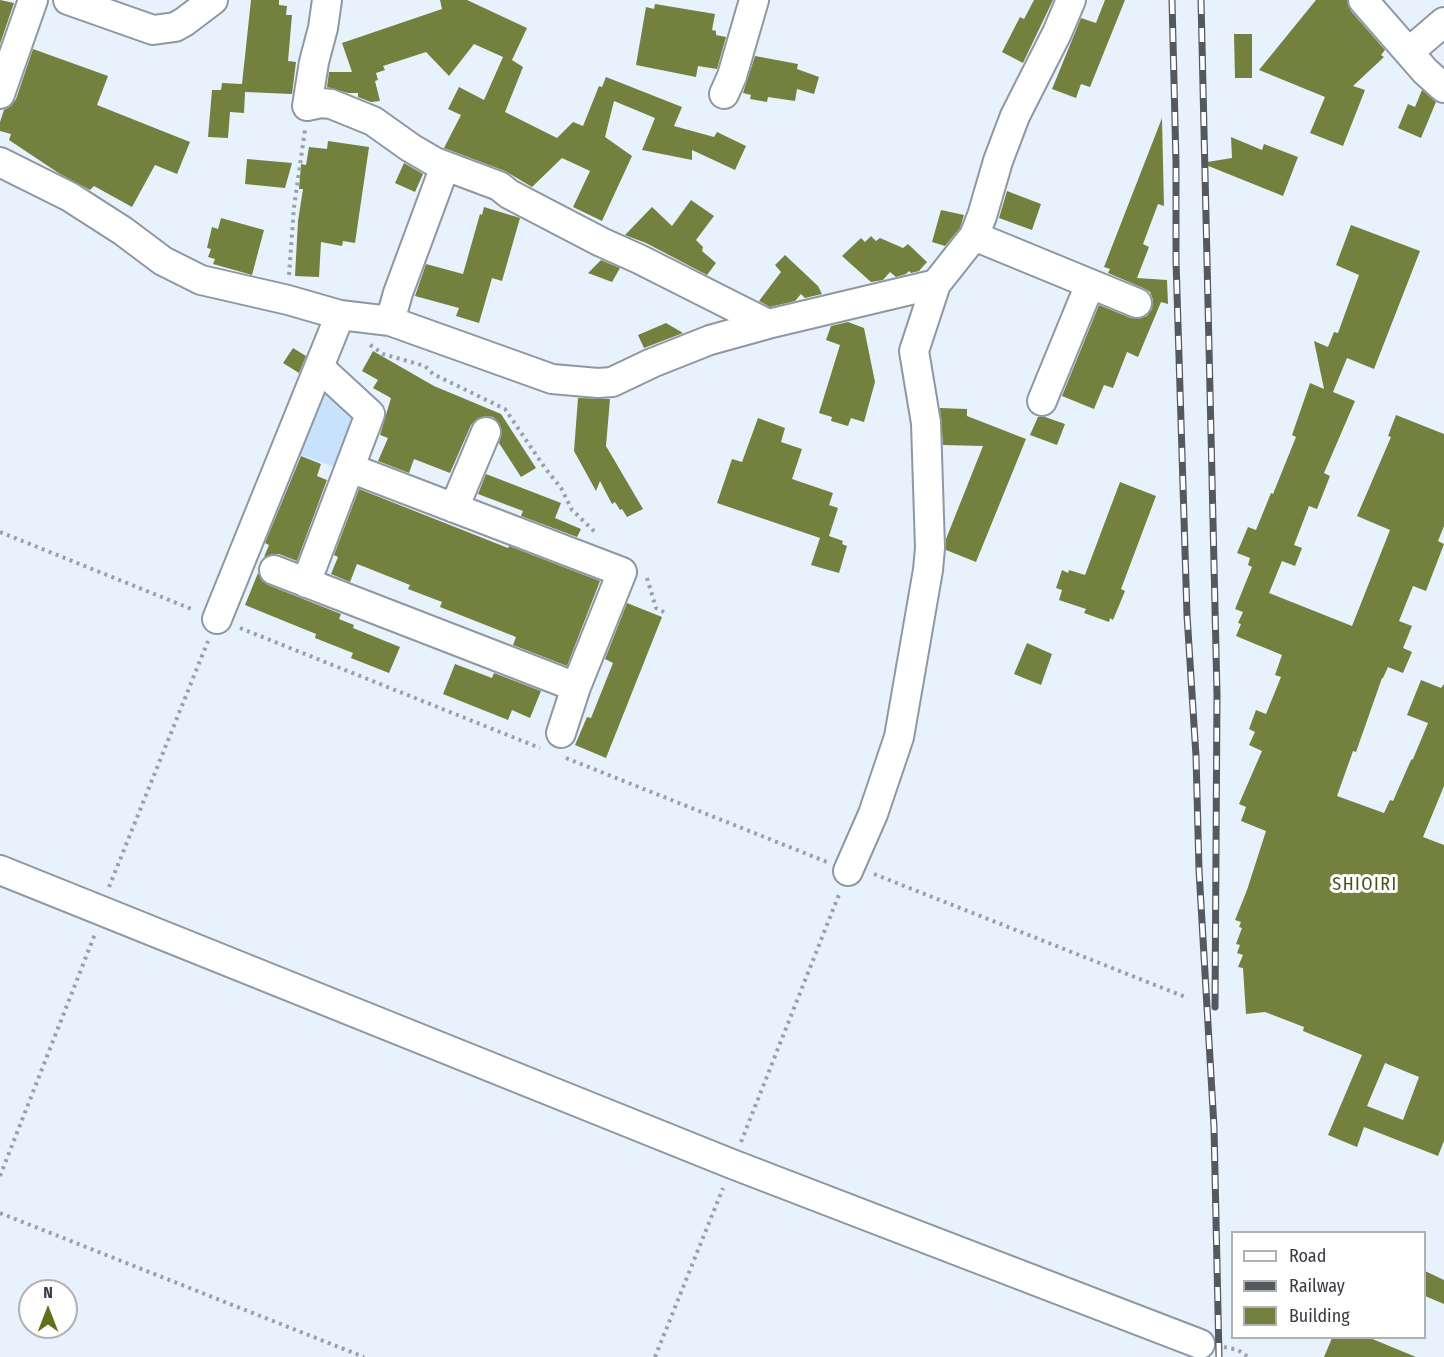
<!DOCTYPE html>
<style>
body{margin:0}
#map{position:relative;width:1444px;height:1357px;overflow:hidden;background:#e7f2fd;font-family:"Fira Sans Condensed",sans-serif}
canvas{display:block}
.legend{position:absolute;left:1231px;top:1231px;width:195px;height:108px;box-sizing:border-box;background:#fefefe;border:2px solid #afb1b3;margin:0;padding:8px 10px;list-style:none;font-size:18px;color:#393d42}
.legend li{display:flex;align-items:center;gap:12px;height:30px}
.legend b{width:30px;border:2px solid #afb1b3}
.north{position:absolute;left:18px;top:1279px;width:60px;height:60px;box-sizing:border-box;background:#fefefe;border:2px solid #afb1b3;border-radius:50%;rotate:0deg;font-size:16px;font-weight:700;line-height:24px;text-align:center;color:#393d42}
.north::after{content:'';display:block;margin:auto;width:21px;height:27px;background:#626e18;clip-path:polygon(50% 0,100% 100%,50% 72%,0 100%)}
</style>
<div id="map">
<canvas width="1444" height="1357"></canvas>
<ul class="legend">
<li><b style="height:8px;background:#fff"></b>Road</li>
<li><b style="height:8px;background:#54595f"></b>Railway</li>
<li><b style="height:16px;background:#74803e"></b>Building</li>
</ul>
<div class="north">N</div>
</div>
<script>
const context = document.querySelector('canvas').getContext('2d');
context.lineJoin = 'round';
function paint(path, color) { context.fillStyle = color; context.fill(path, 'evenodd'); }
const poly = rows => new Path2D(rows.map(r => 'M' + r).join(''));
function stroke(path, color, width, dash) { context.strokeStyle = color; context.lineWidth = width; context.lineCap = dash ? 'butt' : 'round'; context.setLineDash(dash || []); context.stroke(path); }
function label(font, color, halo, rows, align = 'center') {
  context.font = font + ' "Fira Sans Condensed",sans-serif'; context.lineWidth = 6; context.setLineDash([]); context.textBaseline = 'middle'; context.strokeStyle = halo; context.fillStyle = color; for (const [text, x, y, turn = 0] of rows) {
    context.save(); context.translate(x, y); context.rotate((+turn || 0) * Math.PI / 180); context.textAlign = isNaN(turn) ? turn : align; if (halo) context.strokeText(text, 0, 0); context.fillText(text, 0, 0); context.restore();
  }
}
paint(poly([
 [325,384,358,411,340,469,289,451]
]), '#c9e2fc');
paint(poly([
 [0,0,14,3,0,44],
 [251,0,279,0,279,5,287,6,286,15,292,15,288,61,296,62,292,94,245,92,244,113,230,112,228,138,208,137,212,90,221,90,222,83,242,84],
 [440,0,467,0,527,28,512,60,523,67,505,112,557,138,573,122,583,126,599,86,602,87,606,77,682,107,674,126,714,137,717,132,746,146,735,170,692,150,692,160,642,150,655,118,614,101,605,137,632,156,602,221,573,207,590,171,562,158,532,187,505,171,444,148,461,115,448,109,459,87,484,100,503,57,474,44,449,76,426,52,383,66,385,70,376,73,378,80,375,81,380,101,371,102,358,97,358,93,348,93,327,87,329,72,352,72,342,43,442,9],
 [1034,0,1053,0,1023,63,1002,52,1020,17,1024,19],
 [1105,0,1125,0,1090,87,1081,84,1076,98,1052,89,1081,18,1096,23],
 [1316,0,1347,0,1351,11,1385,50,1381,55,1384,57,1353,86,1365,90,1343,146,1310,133,1325,97,1259,70],
 [655,4,715,14,712,30,716,31,716,35,726,37,717,69,698,66,696,77,636,65,646,7,654,9],
 [1234,34,1252,34,1252,78,1235,78],
 [33,49,108,76,97,105,190,142,177,174,155,165,132,207,94,186,90,190,60,174,9,140,11,134,0,131,0,122,4,110,11,106,16,99],
 [755,56,798,64,797,69,819,77,814,94,797,89,795,101,768,97,767,102,750,99,751,95,743,93],
 [1422,90,1436,102,1421,138,1398,128,1408,104,1415,107],
 [1162,118,1164,206,1158,204,1143,244,1149,247,1137,278,1167,280,1168,304,1161,302,1138,357,1127,352,1113,388,1104,385,1094,409,1062,396,1099,305,1131,318,1139,319,1147,316,1152,309,1153,300,1150,292,1143,288,1108,273,1110,269,1104,267],
 [1231,137,1262,150,1264,144,1298,157,1283,196,1201,163,1232,158],
 [328,141,369,147,355,243,343,241,342,246,321,242,319,277,295,276,298,221,303,189,299,189,301,164,306,165,309,147,327,149],
 [247,159,292,163,285,188,245,184],
 [404,163,423,174,415,192,395,183],
 [1007,191,1041,204,1032,230,999,218],
 [691,200,714,216,696,240,703,247,702,251,716,263,707,275,646,243,625,235,652,207,672,226],
 [484,207,520,218,502,281,492,278,479,323,456,316,459,308,415,296,426,264,463,274,480,214,482,215],
 [941,210,964,215,960,228,945,246,932,242],
 [221,218,264,230,252,275,213,264,215,259,208,257,211,249,207,248,212,227,218,229],
 [1351,225,1420,251,1374,369,1347,358,1333,392,1355,401,1324,473,1330,476,1317,509,1309,506,1294,545,1302,548,1295,566,1282,561,1269,593,1352,626,1390,530,1357,516,1391,437,1388,436,1396,415,1444,434,1444,526,1438,541,1444,544,1426,591,1413,586,1399,621,1412,626,1403,648,1412,652,1403,673,1388,667,1383,678,1382,678,1356,752,1353,751,1337,796,1384,813,1390,800,1393,801,1411,760,1413,759,1428,723,1407,715,1421,680,1441,688,1444,684,1444,786,1423,837,1444,845,1444,1141,1438,1156,1364,1127,1357,1147,1328,1135,1362,1055,1303,1031,1304,1027,1265,1012,1246,1014,1243,968,1238,967,1243,955,1237,953,1240,945,1236,944,1242,928,1239,927,1241,922,1235,920,1247,890,1266,831,1241,821,1246,807,1239,804,1262,751,1249,745,1255,732,1249,729,1256,710,1266,714,1281,677,1275,675,1282,655,1236,636,1241,624,1238,623,1243,612,1235,609,1252,567,1248,565,1250,558,1237,553,1248,527,1256,530,1271,493,1273,494,1296,437,1292,435,1310,383,1324,389,1314,341,1328,347,1334,332,1338,333,1359,275,1336,265],
 [1385,1063,1419,1077,1403,1120,1367,1106],
 [871,236,876,241,880,238,903,248,908,244,927,262,919,271,911,273,909,271,906,274,896,277,890,272,883,280,871,282,842,256,861,238,865,242],
 [785,255,818,286,822,294,805,298,801,294,795,301,770,307,759,301,781,272,775,265],
 [601,260,620,268,612,282,588,273],
 [848,322,864,328,875,382,864,422,851,418,848,426,831,421,832,417,819,413,840,345,826,340,831,326],
 [666,323,683,333,644,348,638,335],
 [293,348,306,356,299,373,283,363],
 [373,351,434,386,501,414,536,468,521,477,499,443,502,431,499,423,493,417,485,416,477,419,471,425,450,473,414,459,409,473,378,461,388,438,380,435,391,398,373,388,378,380,362,371],
 [578,398,610,399,606,446,643,509,627,517,622,509,620,510,615,502,612,504,600,481,596,491,574,451],
 [940,408,967,409,967,416,1026,439,976,562,946,550,946,539,983,446,943,445],
 [1038,417,1045,417,1065,424,1057,445,1030,435],
 [758,418,785,428,781,442,802,449,792,479,833,493,829,505,838,508,829,536,843,541,842,544,847,546,839,573,811,565,820,538,717,503,732,459,742,462],
 [301,456,321,464,317,476,327,480,297,561,279,554,272,554,264,557,269,545,265,543],
 [486,474,561,503,555,518,581,529,577,537,521,516,523,511,478,494],
 [1120,482,1156,496,1121,589,1125,591,1113,620,1110,618,1109,622,1084,613,1086,609,1059,600,1062,590,1056,588,1062,570,1068,573,1069,570,1085,575],
 [359,489,508,548,509,546,600,581,567,666,513,645,516,637,440,607,442,602,408,589,410,585,365,567,357,564,350,582,331,574,338,557,334,555],
 [258,573,262,581,268,585,341,614,339,619,354,625,353,628,400,647,389,673,351,658,353,653,315,638,316,634,245,605],
 [627,603,662,617,606,758,575,745,587,717,591,718,613,663,605,659],
 [1027,643,1052,654,1041,685,1014,674],
 [455,664,492,678,494,673,541,691,530,718,512,710,508,720,443,694],
 [1425,1271,1444,1280,1444,1304,1425,1296],
 [1332,1338,1370,1338,1416,1357,1324,1357]
]), '#74803e');
const minor = poly([
 [68,0,153,30,175,27,184,22,213,0],
 [327,0,323,28,314,62,307,106,321,103,331,104,373,121,411,148,435,162,499,186,509,194,601,242,639,259,768,324],
 [1363,0,1425,71,1444,88],
 [1409,52,1444,22],
 [0,94,33,0],
 [724,94,732,76,754,0],
 [0,162,70,197,123,231,163,261,201,280,288,300,340,315,390,321,552,379,598,383,612,382,652,363,710,340,768,324,936,284],
 [974,236,1137,303],
 [390,321,398,293,445,166],
 [1042,401,1090,284],
 [350,468,622,572,576,687,561,733],
 [454,508,486,432],
 [274,570,576,687],
 [306,583,370,414,319,367],
 [217,619,340,315],
 [0,870,732,1164,1200,1344],
 [848,871,873,814,899,737,928,570,930,548,926,423,914,351,936,284,974,236,982,216,998,161,1015,116,1057,33,1071,0]
]);
stroke(minor, '#8e98a2', 32);
stroke(poly([
 [289,275,294,207,305,130],
 [370,345,383,354,425,366,433,374,505,409,545,468,561,488,572,510,597,534],
 [0,532,194,610],
 [647,578,656,608,664,612],
 [240,628,540,748],
 [566,758,827,862],
 [874,874,1188,998],
 [109,887,208,641],
 [741,1142,840,892],
 [0,1176,95,934],
 [0,1213,364,1357],
 [1224,1347,1238,1350,1248,1357],
 [655,1357,723,1188]
]), '#99a1aa', 4, [3, 4.5]);
stroke(minor, '#fff', 28);
const rail = poly([
 [1172,0,1176,163,1176,260,1187,615,1196,756,1199,870,1214,1127,1219,1357],
 [1201,0,1217,694,1215,1007]
]);
stroke(rail, '#54595f', 7);
stroke(rail, '#fefefe', 4.5, [14]);
context.letterSpacing = '1.5px';
label('18px', '#485118', '#fefefe', [
 ["SHIOIRI",1365,885]
]);
context.letterSpacing = '0px';
</script>
